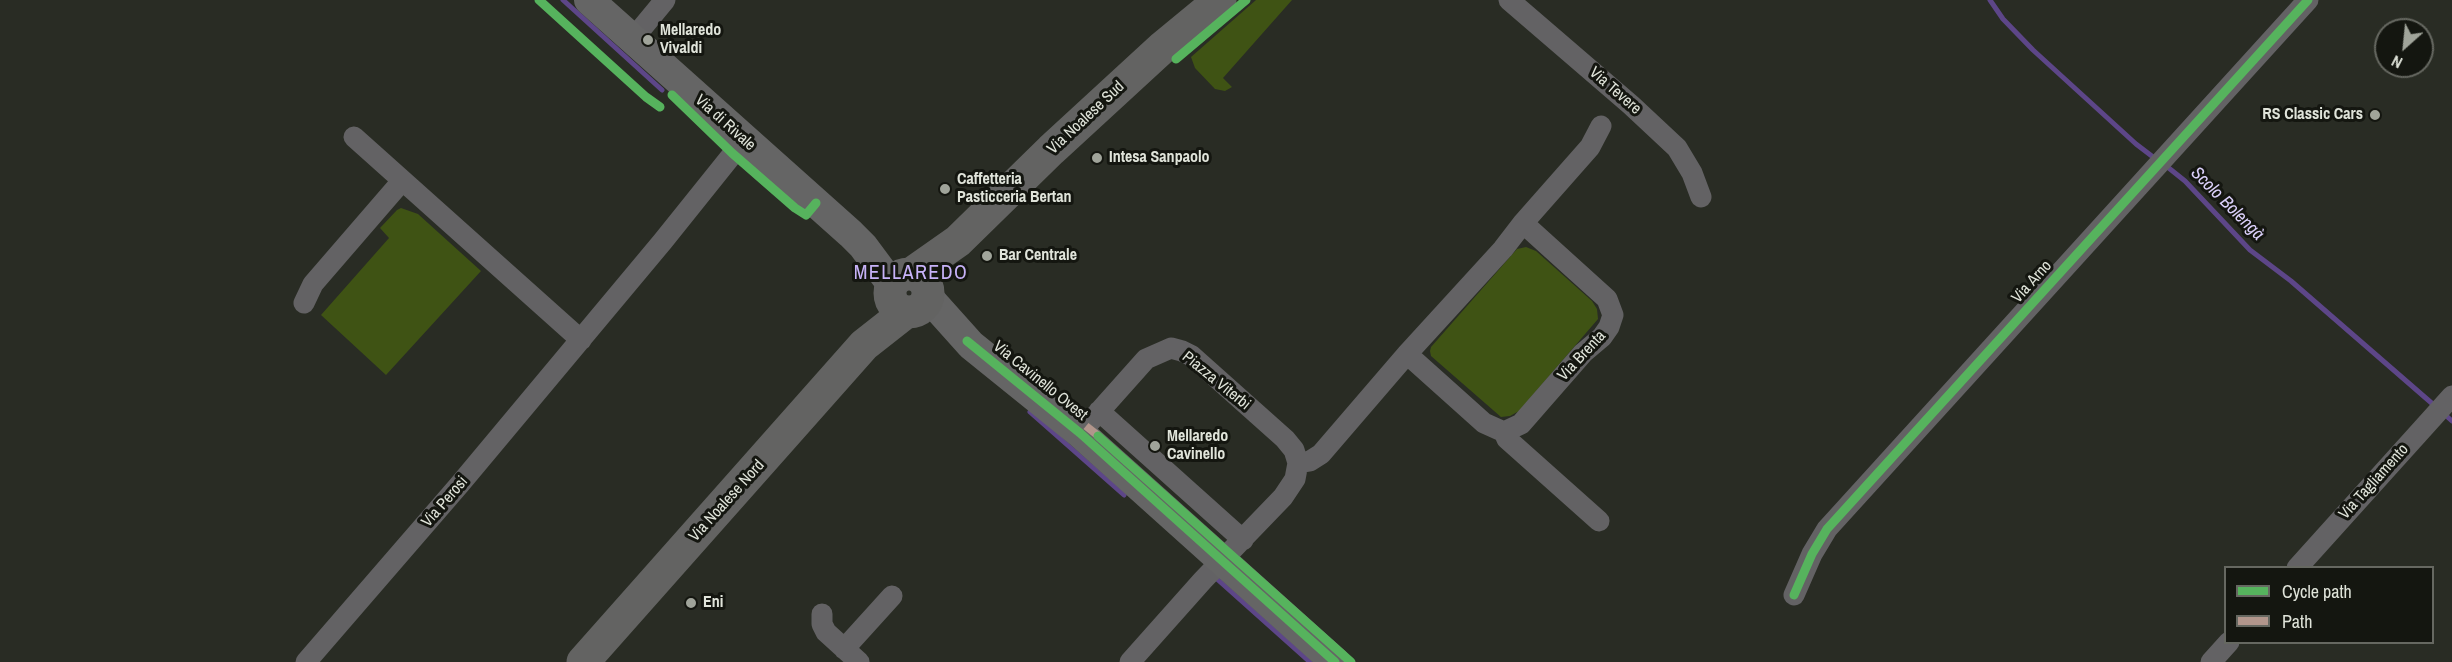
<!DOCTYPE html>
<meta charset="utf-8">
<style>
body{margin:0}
#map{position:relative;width:2452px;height:662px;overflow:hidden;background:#292c24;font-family:"Archivo Narrow",sans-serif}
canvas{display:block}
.legend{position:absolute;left:2224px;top:566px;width:210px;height:78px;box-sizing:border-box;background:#141610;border:2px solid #666861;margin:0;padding:8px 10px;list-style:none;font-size:18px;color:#e0e4da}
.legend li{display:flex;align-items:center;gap:12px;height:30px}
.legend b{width:30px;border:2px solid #666861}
.north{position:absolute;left:2374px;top:18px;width:60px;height:60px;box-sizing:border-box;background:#141610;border:2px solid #666861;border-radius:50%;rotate:207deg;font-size:16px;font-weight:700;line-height:24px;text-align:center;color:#e0e4da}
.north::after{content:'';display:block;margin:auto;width:21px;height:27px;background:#a0a49a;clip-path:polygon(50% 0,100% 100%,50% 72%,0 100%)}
</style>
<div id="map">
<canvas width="2452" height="662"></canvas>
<ul class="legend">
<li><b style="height:8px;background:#56b35d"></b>Cycle path</li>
<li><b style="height:8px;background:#b2968c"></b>Path</li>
</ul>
<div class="north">N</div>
</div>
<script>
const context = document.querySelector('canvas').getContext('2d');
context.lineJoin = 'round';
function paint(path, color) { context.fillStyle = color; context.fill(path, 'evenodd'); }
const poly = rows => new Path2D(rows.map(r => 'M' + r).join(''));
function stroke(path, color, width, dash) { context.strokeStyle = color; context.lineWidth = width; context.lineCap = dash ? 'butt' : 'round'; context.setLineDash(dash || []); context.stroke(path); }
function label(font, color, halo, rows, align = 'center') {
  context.font = font + ' "Archivo Narrow",sans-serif'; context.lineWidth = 6; context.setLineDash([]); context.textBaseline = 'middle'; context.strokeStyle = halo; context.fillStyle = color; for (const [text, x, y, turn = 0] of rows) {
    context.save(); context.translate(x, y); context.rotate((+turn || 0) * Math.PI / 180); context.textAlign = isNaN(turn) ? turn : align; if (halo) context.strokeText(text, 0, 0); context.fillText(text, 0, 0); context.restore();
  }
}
paint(poly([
 [1256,0,1292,0,1223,78,1232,87,1225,91,1215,89,1195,68,1191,57],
 [401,208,418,214,481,271,386,375,321,315,389,238,380,228,397,210],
 [1526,247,1536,251,1592,301,1597,309,1598,319,1519,411,1510,416,1501,417,1431,356,1430,351,1431,347,1517,249]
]), '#3f5314');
stroke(poly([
 [563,0,662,90],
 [1990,0,2003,19,2033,50,2136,144,2157,160],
 [2165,165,2185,181,2250,250,2291,281,2435,406],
 [1030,412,1124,495],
 [2442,412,2452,421],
 [1217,579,1310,662]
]), '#5d4688', 5);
stroke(poly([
 [1509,0,1631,105,1677,148,1692,173,1701,197],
 [632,40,665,0],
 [354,137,581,340],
 [304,303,313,284,402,181],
 [1407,354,1484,423,1504,432,1521,424,1583,353,1602,337,1609,327,1613,315,1607,299,1523,223],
 [1099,411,1243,540],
 [1504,432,1507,439,1516,447,1599,521],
 [1080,433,1146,359,1171,348,1182,351,1192,356,1285,439,1294,450,1298,463],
 [2297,568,2452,396],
 [1794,595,1812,554,1827,529,2308,0],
 [822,614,822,624,826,632,859,662],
 [844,649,892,596],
 [306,662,460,484,663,241,744,140],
 [1130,662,1203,580,1283,497,1295,479,1298,463,1310,461,1321,454,1407,354,1503,249,1523,223,1590,147,1601,126],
 [2211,662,2229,642]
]), '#636264', 21);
stroke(poly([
 [589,0,851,234,863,246,892,285],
 [928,297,971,345,1080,433,1335,662]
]), '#656565', 30);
stroke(poly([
 [911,274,958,241,1051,150,1163,47,1220,0],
 '890 293a19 19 0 1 1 38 0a19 19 0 1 1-38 0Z',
 [583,662,864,345,906,312]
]), '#636362', 33);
stroke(poly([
 [1086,426,1101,438]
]), '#b2968c', 8, [15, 8]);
stroke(poly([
 [539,0,646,97,660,107],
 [1176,59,1246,0],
 [672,95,732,153,795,208,806,215,816,203],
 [967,341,1080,433,1335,662],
 [1098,436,1351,662],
 [1794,595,1812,554,1827,529,2308,0]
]), '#56b35d', 9);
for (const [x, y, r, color] of [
 [648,40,6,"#a0a49a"],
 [2375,115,6,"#a0a49a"],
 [1097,158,6,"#a0a49a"],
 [945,189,6,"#a0a49a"],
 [987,256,6,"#a0a49a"],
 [1155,446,6,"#a0a49a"],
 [691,603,6,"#a0a49a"]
]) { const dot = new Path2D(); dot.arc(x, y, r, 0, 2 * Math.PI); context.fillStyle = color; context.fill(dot); stroke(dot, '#141610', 2); }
label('bold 16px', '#e0e4da', '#141610', [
 ["Mellaredo",660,31],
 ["Vivaldi",660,49],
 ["RS Classic Cars",2363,115,"right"],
 ["Intesa Sanpaolo",1109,158],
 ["Caffetteria",957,180],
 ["Pasticceria Bertan",957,198],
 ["Bar Centrale",999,256],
 ["Mellaredo",1167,437],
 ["Cavinello",1167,455],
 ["Eni",703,603]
], 'left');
label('16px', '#e0e4da', '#141610', [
 ["Via Tevere",1615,91,41],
 ["Via Noalese Sud",1086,118,-43],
 ["Via di Rivale",725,123,42],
 ["Via Arno",2032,282,-48],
 ["Via Brenta",1582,356,-47],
 ["Via Cavinello Ovest",1040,381,39],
 ["Piazza Viterbi",1216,381,39],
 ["Via Tagliamento",2374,482,-48],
 ["Via Noalese Nord",727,501,-48],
 ["Via Perosi",445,502,-49]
]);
label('italic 18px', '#dbd0fa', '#141610', [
 ["Scolo Bolengà",2227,204,45]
]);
context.letterSpacing = '1.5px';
label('20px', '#c7b2f8', '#141610', [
 ["MELLAREDO",911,274]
]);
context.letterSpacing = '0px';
</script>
